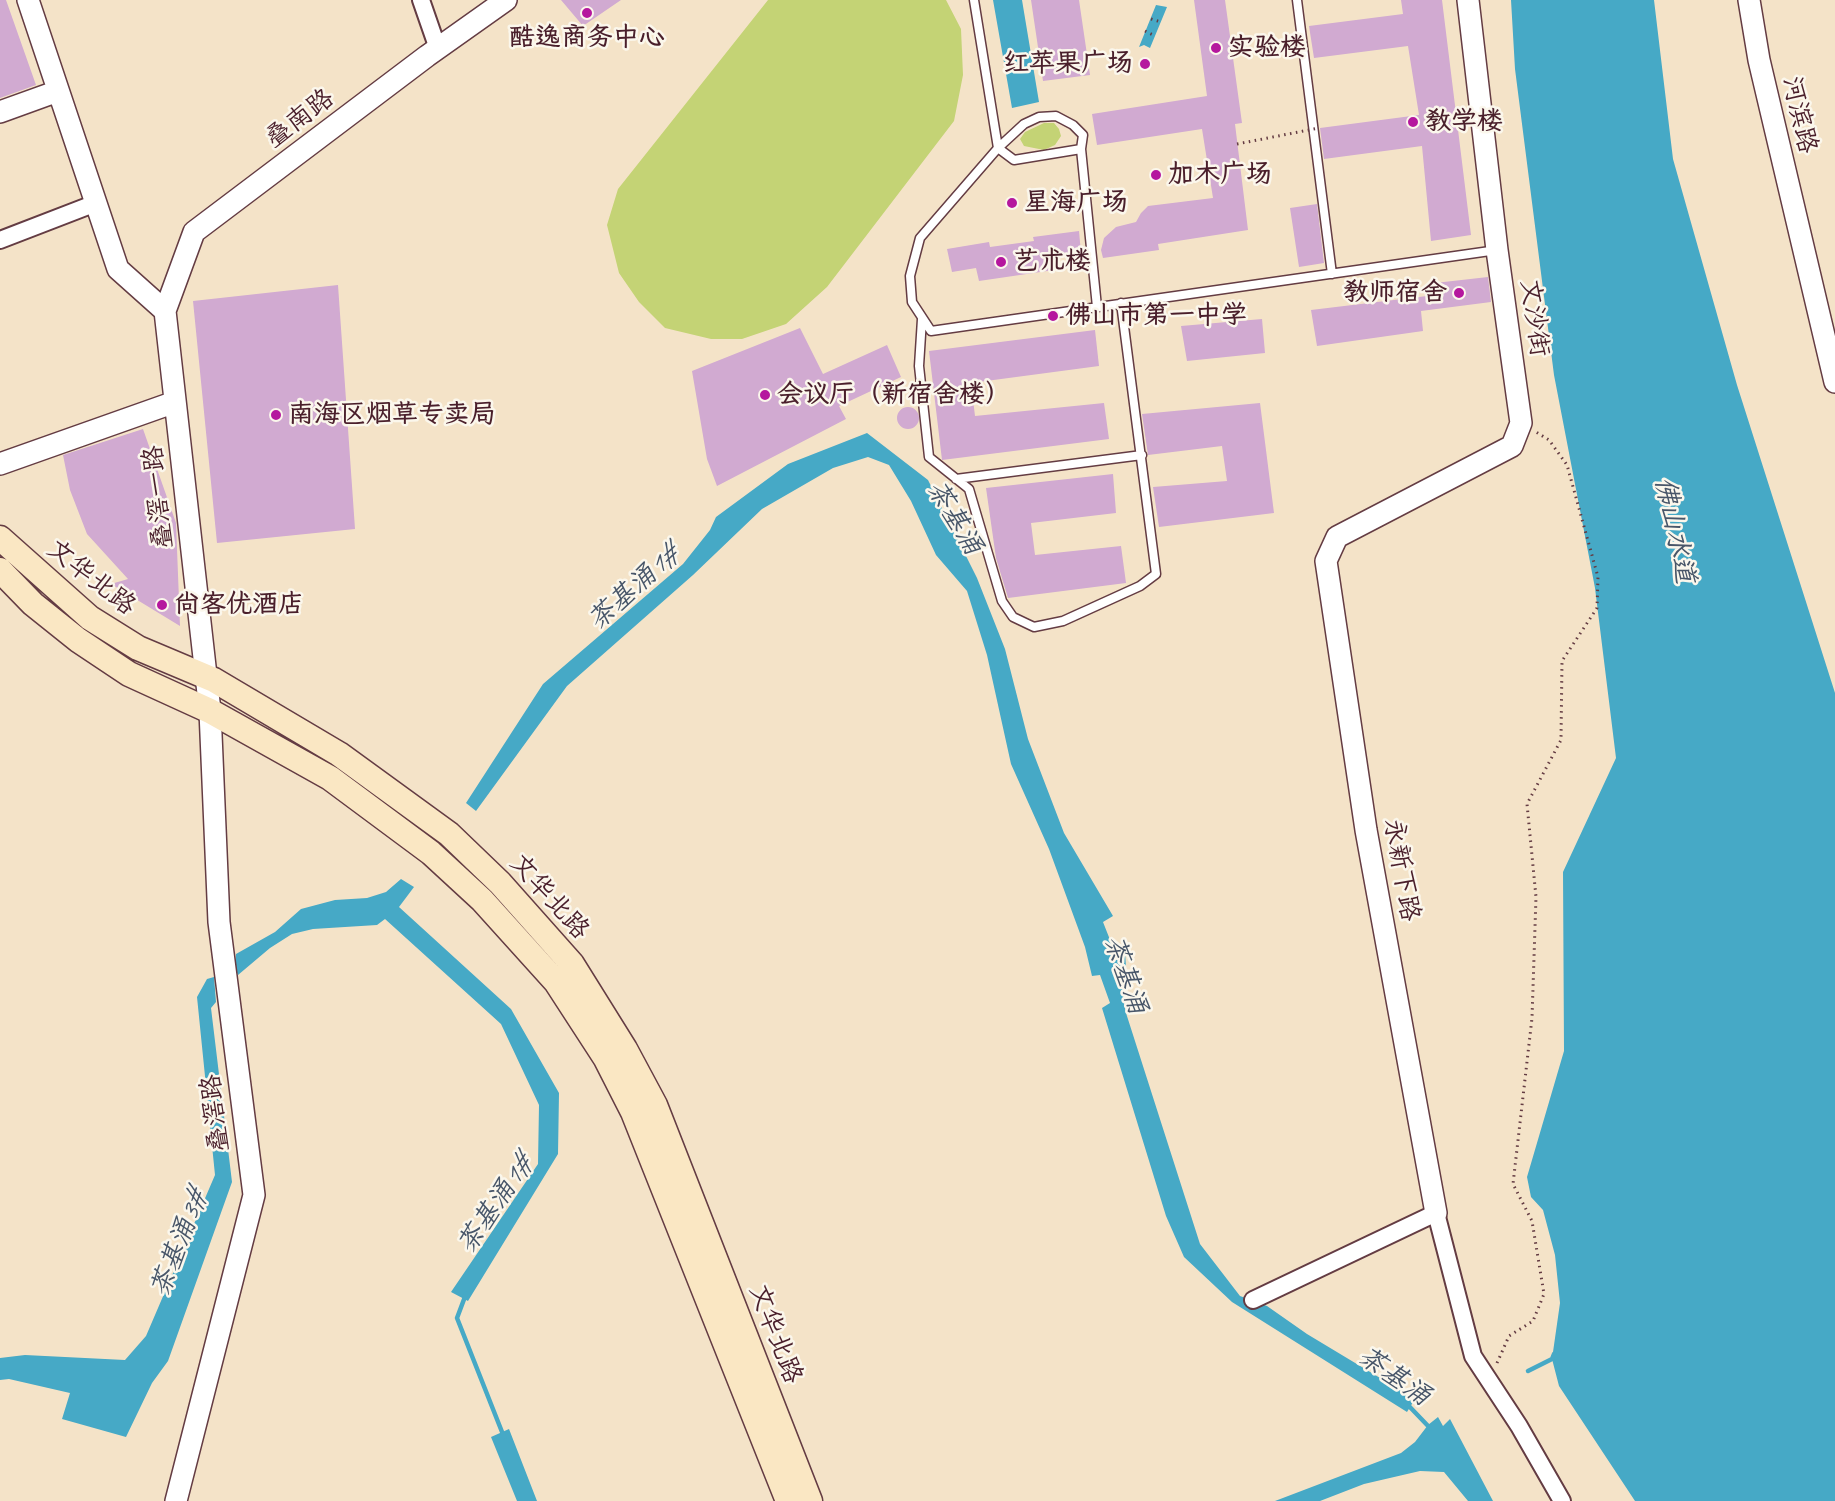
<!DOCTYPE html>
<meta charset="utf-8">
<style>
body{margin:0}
canvas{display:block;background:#f4e3c8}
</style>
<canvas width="1835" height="1501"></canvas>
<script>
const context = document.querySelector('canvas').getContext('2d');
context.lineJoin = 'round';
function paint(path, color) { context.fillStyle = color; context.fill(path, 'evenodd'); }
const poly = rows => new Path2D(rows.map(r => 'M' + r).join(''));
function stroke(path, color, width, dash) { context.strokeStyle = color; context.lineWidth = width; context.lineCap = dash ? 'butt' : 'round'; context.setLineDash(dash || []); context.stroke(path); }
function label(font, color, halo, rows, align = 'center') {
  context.font = font + ' Caveat,"LXGW WenKai TC",sans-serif'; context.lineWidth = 5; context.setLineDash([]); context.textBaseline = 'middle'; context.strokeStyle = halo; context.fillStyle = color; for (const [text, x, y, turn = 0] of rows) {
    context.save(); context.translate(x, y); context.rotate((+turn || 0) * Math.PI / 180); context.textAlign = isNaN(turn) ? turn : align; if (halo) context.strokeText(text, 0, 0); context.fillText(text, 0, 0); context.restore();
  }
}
paint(poly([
 [768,0,946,0,961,29,963,75,954,121,827,287,786,324,742,339,711,339,665,328,639,302,619,273,607,225,618,189],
 [1044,123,1054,123,1059,129,1061,136,1055,145,1044,150,1024,146,1020,139,1025,132]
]), '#c4d375');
paint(poly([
 [993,0,1022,0,1039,102,1012,108],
 [1511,0,1654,0,1673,159,1737,385,1835,693,1835,1501,1635,1501,1559,1386,1552,1359,1560,1303,1555,1255,1543,1210,1531,1197,1527,1177,1564,1051,1563,872,1616,758,1595,588,1554,375,1515,69],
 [1156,5,1167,7,1150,48,1144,45,1139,47],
 [867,433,928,480,977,578,1005,649,1028,739,1064,833,1113,916,1103,922,1116,955,1125,952,1127,982,1123,998,1126,1013,1200,1244,1240,1296,1267,1306,1307,1334,1415,1399,1407,1412,1232,1302,1184,1257,1166,1216,1102,1008,1110,1003,1100,975,1092,976,1085,947,1049,849,1011,764,987,655,967,591,936,555,911,501,889,465,868,457,833,468,762,509,693,575,567,686,476,811,466,803,543,684,683,564,710,530,716,517,788,464],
 [401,879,414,887,399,907,511,1009,559,1093,558,1154,468,1301,451,1292,538,1164,539,1105,501,1024,385,919,377,925,313,929,292,934,270,948,238,975,235,968,236,954,275,932,301,909,335,900,367,898,386,892],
 [214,977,216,1002,211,1008,232,1182,168,1361,152,1383,126,1437,62,1419,70,1393,9,1379,0,1380,0,1358,25,1355,125,1360,146,1336,215,1175,197,997,207,979],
 [1438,1417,1443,1426,1450,1419,1493,1501,1468,1501,1444,1472,1420,1471,1364,1484,1320,1501,1275,1501,1401,1453,1415,1442,1428,1425],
 [509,1429,537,1501,517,1501,491,1437]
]), '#46a9c6');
stroke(poly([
 [466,1294,457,1318,504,1437],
 [1528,1371,1552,1359,1554,1354],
 [1407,1404,1430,1428]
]), '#46a9c6', 4.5);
paint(poly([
 [0,0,6,0,36,85,0,98],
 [561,0,621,0,583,26],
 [1031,0,1079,0,1090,75,1043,81],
 [1194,0,1225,0,1242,123,1235,124,1248,230,1158,244,1159,250,1103,258,1101,250,1104,238,1116,227,1136,222,1141,213,1148,206,1213,198,1202,129,1097,145,1092,114,1207,96],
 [1401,0,1442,0,1471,235,1431,241,1422,146,1324,159,1320,128,1419,115,1408,46,1314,58,1309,26,1403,14],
 [1317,204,1324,263,1299,267,1290,208],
 [1079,231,1081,253,1052,256,1054,270,979,281,976,268,952,272,947,249,989,242,990,247,1034,241,1033,237],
 [1488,277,1491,302,1421,311,1423,331,1317,346,1311,310,1427,296,1426,284],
 [338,285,355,529,217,543,193,301],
 [1262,319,1265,353,1187,361,1181,326],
 [800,328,823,374,887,345,901,377,839,406,846,419,717,486,707,459,692,371],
 [1095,330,1099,366,971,383,975,416,1104,403,1109,439,942,460,929,351],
 [1260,403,1274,513,1159,527,1153,487,1227,481,1222,446,1148,455,1142,414],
 '897 418a11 11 0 1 1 22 0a11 11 0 1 1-22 0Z',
 [143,429,176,523,180,626,111,584,128,579,87,534,70,490,63,455],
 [1113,474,1116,513,1031,523,1035,555,1121,546,1126,583,1008,598,996,558,986,488]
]), '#d1aad1');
const service = poly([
 [974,0,998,148,1014,160,1081,149],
 [1297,0,1332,274],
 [1097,307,1081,149,1083,135,1073,125,1056,116,1039,117,1024,124,998,148,920,238,910,276,912,302,931,331,1497,250],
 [922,319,919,366,929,457,969,489,1002,601,1013,617,1034,627,1063,621,1140,586,1156,574,1121,303],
 [956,479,1142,455]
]);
const minor = poly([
 [421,0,438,49],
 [0,240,96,203],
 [1253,1300,1436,1213,1473,1356,1519,1426,1562,1501]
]);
const tertiary = poly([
 [28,0,118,269,165,311],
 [1749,0,1759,60,1835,382],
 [0,112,58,91],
 [0,464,175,402],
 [1436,1213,1366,830,1326,561,1337,537,1512,446,1521,423,1497,250,1468,0],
 [176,1501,254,1195,219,922,210,711,165,311,194,232,427,56,506,0]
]);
const secondary = poly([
 [0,538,90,618,138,648,214,680,339,754,449,834,500,883,572,964,625,1049,655,1105,810,1501],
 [0,570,33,604,78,640,129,674,210,711,330,778,431,853,482,900,556,982,606,1059,633,1112,788,1501]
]);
stroke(service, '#643c43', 11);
stroke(minor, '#643c43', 20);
stroke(tertiary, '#643c43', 24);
stroke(secondary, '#643c43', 27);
stroke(poly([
 [1151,19,1161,22],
 [1145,31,1155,36],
 [1497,1363,1509,1336,1533,1321,1544,1294,1532,1221,1513,1184,1532,1018,1536,897,1527,804,1561,740,1562,661,1597,608,1598,577,1567,465,1549,440,1536,432]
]), '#643c43', 3, [1.5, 4.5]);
stroke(service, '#fff', 8);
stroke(minor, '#fff', 16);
stroke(tertiary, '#fff', 21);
stroke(secondary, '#fae7c3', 24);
stroke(poly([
 [1237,144,1319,128]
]), '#643c43', 3, [1.5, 4.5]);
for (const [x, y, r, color] of [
 [587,13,6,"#b5179e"],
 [1216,48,6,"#b5179e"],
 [1145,64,6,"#b5179e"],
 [1413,122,6,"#b5179e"],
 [1156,175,6,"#b5179e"],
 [1012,203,6,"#b5179e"],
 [1001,262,6,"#b5179e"],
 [1459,293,6,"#b5179e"],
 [1053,316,6,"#b5179e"],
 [765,395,6,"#b5179e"],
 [276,415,6,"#b5179e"],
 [162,605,6,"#b5179e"]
]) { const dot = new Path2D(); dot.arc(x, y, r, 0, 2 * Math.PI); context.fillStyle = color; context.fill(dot); stroke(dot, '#fbf7ec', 2); }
label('bold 26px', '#4a1f2b', '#fbf7ec', [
 ["酷逸商务中心",587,38,"center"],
 ["实验楼",1228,48],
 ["红苹果广场",1133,64,"right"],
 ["教学楼",1425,122],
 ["加木广场",1168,175],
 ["星海广场",1024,203],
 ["艺术楼",1013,262],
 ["教师宿舍",1447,293,"right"],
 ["佛山市第一中学",1065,316],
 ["会议厅（新宿舍楼）",777,395],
 ["南海区烟草专卖局",288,415],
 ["尚客优酒店",174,605]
], 'left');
label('26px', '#4a1f2b', '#fbf7ec', [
 ["河滨路",1799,115,77],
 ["叠南路",300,119,-37],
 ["文沙街",1534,318,82],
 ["叠滘一路",159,497,-96],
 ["文华北路",91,578,38],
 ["永新下路",1401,870,80],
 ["文华北路",549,897,48],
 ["叠滘路",216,1113,-97],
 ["文华北路",775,1334,69]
]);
label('italic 27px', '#485669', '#fbf7ec', [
 ["茶基涌",954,518,59],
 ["佛山水道",1674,530,78],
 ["茶基涌1#",633,589,-42],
 ["茶基涌",1125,975,71],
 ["茶基涌1#",495,1206,-56],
 ["茶基涌3#",179,1245,-69],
 ["茶基涌",1394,1377,35]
]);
</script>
